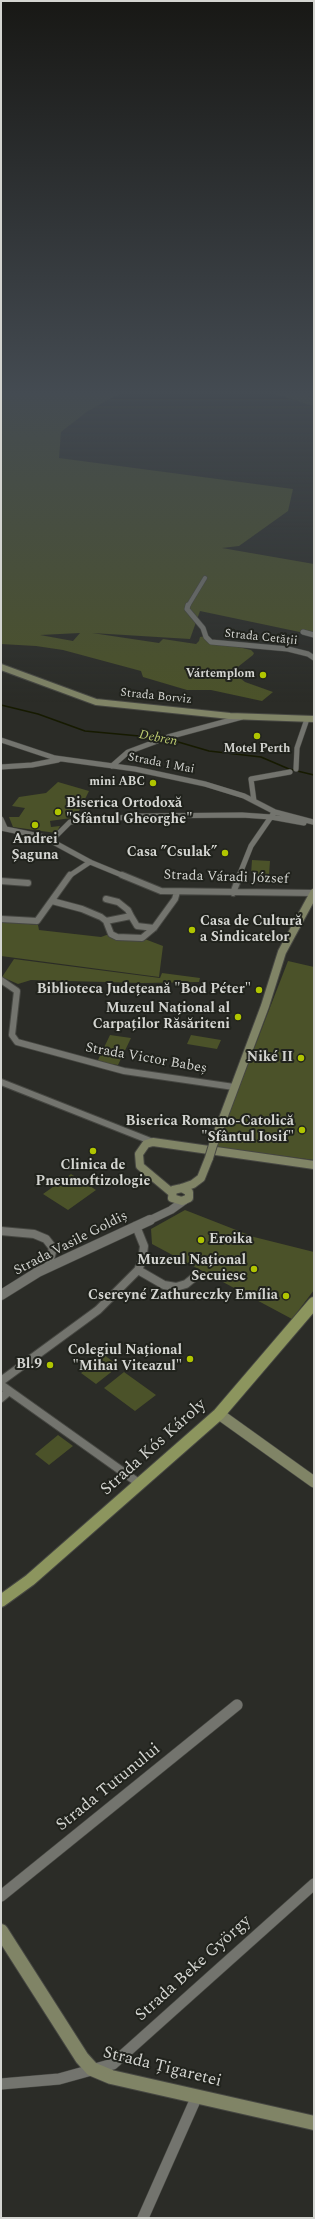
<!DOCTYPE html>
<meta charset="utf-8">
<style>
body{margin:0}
#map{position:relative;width:315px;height:2219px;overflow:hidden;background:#2b2c27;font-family:Spectral,serif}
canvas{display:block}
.frame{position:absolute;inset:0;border:2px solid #d4d5d1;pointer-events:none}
</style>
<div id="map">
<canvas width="315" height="2219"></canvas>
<div class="frame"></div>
</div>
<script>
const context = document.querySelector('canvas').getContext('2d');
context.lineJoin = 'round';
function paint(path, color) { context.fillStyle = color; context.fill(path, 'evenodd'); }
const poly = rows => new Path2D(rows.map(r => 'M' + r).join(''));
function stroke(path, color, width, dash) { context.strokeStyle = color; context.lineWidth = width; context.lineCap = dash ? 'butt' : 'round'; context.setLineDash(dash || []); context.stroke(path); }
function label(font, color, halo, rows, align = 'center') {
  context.font = font + ' Spectral,serif'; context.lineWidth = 4; context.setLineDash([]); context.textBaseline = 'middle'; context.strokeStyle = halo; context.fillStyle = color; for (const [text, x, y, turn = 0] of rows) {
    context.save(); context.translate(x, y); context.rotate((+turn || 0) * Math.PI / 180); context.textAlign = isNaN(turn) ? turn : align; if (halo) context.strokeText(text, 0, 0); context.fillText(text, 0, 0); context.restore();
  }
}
paint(poly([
 [1,393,121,393,88,411,61,432,59,458,293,489,288,511,239,546,222,548,314,564,314,635,200,611,190,639,92,633,159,643,163,639,196,644,199,641,200,637,206,636,208,640,251,650,254,653,253,655,239,666,235,670,235,674,245,682,273,692,262,701,211,690,187,690,143,677,141,671,63,650,36,646,1,644],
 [80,633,73,641,40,635],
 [273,393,314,393,314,406,306,404],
 [58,782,89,791,79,811,76,811,71,818,50,821,51,827,60,826,56,833,13,827,9,817,19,817,25,808,12,806,19,797,46,793],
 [252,860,270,861,269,875,251,874],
 [1,921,38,925,39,930,101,937,112,933,142,938,163,946,159,977,1,956],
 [14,959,160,978,162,973,200,978,199,982,142,983,31,980,18,984,2,977],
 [288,961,314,967,314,1160,216,1147],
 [110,1035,131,1038,118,1065,97,1062],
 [191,1035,221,1040,217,1049,187,1044],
 [71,1174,96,1190,68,1210,43,1194],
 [185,1210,254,1237,314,1252,314,1290,292,1319,152,1244,151,1229],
 [104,1355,119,1366,96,1384,81,1373],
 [124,1372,156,1395,135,1411,104,1388],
 [58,1435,73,1446,49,1465,35,1454]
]), '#4b5229');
stroke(poly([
 [314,393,308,396,314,398]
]), '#161a00', 1);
stroke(poly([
 [1,705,38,714,85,731,161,738],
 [168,739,209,751,261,757,289,769,314,775]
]), '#161a00', 1.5);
const minorFar4 = poly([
 [188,606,205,578]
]);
const minorFar3 = poly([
 [188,605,187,609,203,628,206,637,211,642,288,649,308,654,314,658],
 [303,632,314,635],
 [1,740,55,758,135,769,205,784,244,796,275,812,313,822],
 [112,766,128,752,168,737,242,717],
 [1,767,32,765,58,760],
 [296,769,297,748,307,719],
 [254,801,251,779,290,772],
 [1,819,5,828],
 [1,828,44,837,90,862,124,876],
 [51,841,70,822,141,816,242,815,271,817,304,823],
 [69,876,90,862],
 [239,876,251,846,273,814]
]);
const minorFar2 = poly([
 [122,875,161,891,313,893],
 [1,881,28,883],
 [233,893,240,875],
 [106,899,118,902,128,910,131,916],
 [52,901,82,909,101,917,106,921,111,934,117,937,142,938,154,928,175,899,177,892],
 [1,919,37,921,70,875],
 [106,921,131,916,137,926,154,928],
 [1,980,17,991,12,1035,17,1042,124,1071,234,1087],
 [1,1082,153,1142]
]);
const minorFar1 = poly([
 [1,1231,34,1234,46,1239,53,1248,48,1267],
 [138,1270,164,1285,176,1287,186,1284,197,1275],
 [1,1381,98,1310,138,1270,142,1261,144,1246,136,1226],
 [1,1385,140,1484],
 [1,1398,9,1391]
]);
const minor = poly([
 [1,1896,237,1705],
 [1,2084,59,2079,113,2064,314,1884],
 [143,2218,197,2096]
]);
const tertiaryFar1 = poly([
 [148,1221,171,1210,185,1200]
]);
const tertiary = poly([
 [1,1295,38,1272,150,1220]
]);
const secondaryFar3 = poly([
 [1,667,96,702,230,716,314,719]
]);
const secondaryFar2 = poly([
 [213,1145,265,1006,282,952,314,893],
 [182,1188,189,1192,189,1198,182,1201,172,1198,173,1190,182,1188],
 [182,1188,193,1184,201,1178,209,1158],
 [171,1192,140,1166,139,1154,146,1144,153,1142,314,1165]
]);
const secondaryFar1 = poly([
 [219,1414,314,1482]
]);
const secondary = poly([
 [1,1931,82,2058,92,2069,111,2077,314,2123]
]);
const primary = poly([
 [1,1601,30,1580,219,1414,314,1303]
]);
stroke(minorFar4, '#464742', 5);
stroke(minorFar3, '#464742', 6);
stroke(minorFar2, '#464742', 8);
stroke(minorFar1, '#464742', 10);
stroke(minor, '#464742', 12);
stroke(tertiaryFar1, '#464742', 9);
stroke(tertiary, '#464742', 11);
stroke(secondaryFar3, '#464742', 8);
stroke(secondaryFar2, '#464742', 10);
stroke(secondaryFar1, '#464742', 12);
stroke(secondary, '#464742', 16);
stroke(primary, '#464742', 14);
stroke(minorFar4, '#73746e', 4);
stroke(minorFar3, '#73746e', 5);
stroke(minorFar2, '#73746e', 6);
stroke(minorFar1, '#73746e', 8);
stroke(minor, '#73746e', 11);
stroke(tertiaryFar1, '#73746e', 8);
stroke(tertiary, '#73746e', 10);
stroke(secondaryFar3, '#808466', 6);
stroke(secondaryFar2, '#808466', 8);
stroke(secondaryFar1, '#808466', 11);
stroke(secondary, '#808466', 14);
stroke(primary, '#8c955e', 12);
const secondaryBridge = poly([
 [209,1158,213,1145]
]);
stroke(secondaryBridge, '#464742', 10, []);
stroke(secondaryBridge, '#808466', 8);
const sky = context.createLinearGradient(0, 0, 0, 703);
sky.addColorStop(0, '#181815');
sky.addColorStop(0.56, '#444b52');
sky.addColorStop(1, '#444b5200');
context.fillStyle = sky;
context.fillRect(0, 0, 315, 703);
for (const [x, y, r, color] of [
 [263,675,4,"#b0c500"],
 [257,736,4,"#b0c500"],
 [153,783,4,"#b0c500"],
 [58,812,4,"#b0c500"],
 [35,825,4,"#b0c500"],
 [225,853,4,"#b0c500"],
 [192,930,4,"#b0c500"],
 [259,990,4,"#b0c500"],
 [238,1017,4,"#b0c500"],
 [301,1058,4,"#b0c500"],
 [302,1130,4,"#b0c500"],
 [93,1151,4,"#b0c500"],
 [201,1240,4,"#b0c500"],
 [254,1269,4,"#b0c500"],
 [286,1296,4,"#b0c500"],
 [190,1359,4,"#b0c500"],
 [50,1365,4,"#b0c500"]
]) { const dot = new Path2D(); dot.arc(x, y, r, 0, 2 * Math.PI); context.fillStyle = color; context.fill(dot); stroke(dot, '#21231d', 1.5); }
label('12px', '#d4d5d1', '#21231d', [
 ["Strada Cetății",261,638,6],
 ["Strada Borviz",156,697,6],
 ["Strada 1 Mai",161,764,11]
]);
label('bold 12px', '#d4d5d1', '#21231d', [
 ["Vártemplom",255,675],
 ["Motel Perth",257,750,"center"],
 ["mini ABC",145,783]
], 'right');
label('italic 13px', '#bbca70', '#21231d', [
 ["Debren",158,739,11]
]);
label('bold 14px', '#d4d5d1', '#21231d', [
 ["Biserica Ortodoxă",66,804,"left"],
 ["\"Sfântul Gheorghe\"",66,820,"left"],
 ["Andrei",35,840,"center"],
 ["Șaguna",35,856,"center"],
 ["Casa ”Csulak”",217,853],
 ["Casa de Cultură",200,922,"left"],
 ["a Sindicatelor",200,938,"left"],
 ["Biblioteca Județeană \"Bod Péter\"",251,990],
 ["Muzeul Național al",230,1009],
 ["Carpaților Răsăriteni",230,1025],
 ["Niké II",293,1058],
 ["Biserica Romano-Catolică",294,1122],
 ["\"Sfântul Iosif\"",294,1138],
 ["Clinica de",93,1166,"center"],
 ["Pneumoftizologie",93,1182,"center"],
 ["Eroika",209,1240,"left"],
 ["Muzeul Național",246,1261],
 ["Secuiesc",246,1277],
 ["Csereyné Zathureczky Emília",278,1296],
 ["Colegiul Național",182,1351],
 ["\"Mihai Viteazul\"",182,1367],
 ["Bl.9",42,1365]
], 'right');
label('14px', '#d4d5d1', '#21231d', [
 ["Strada Váradi József",226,878,2],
 ["Strada Victor Babeș",146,1059,10],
 ["Strada Vasile Goldiș",71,1244,-27]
]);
label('17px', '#d4d5d1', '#21231d', [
 ["Strada Kós Károly",154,1448,-42],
 ["Strada Tutunului",109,1788,-39],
 ["Strada Beke György",194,1969,-42],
 ["Strada Țigaretei",162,2068,14]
]);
</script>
